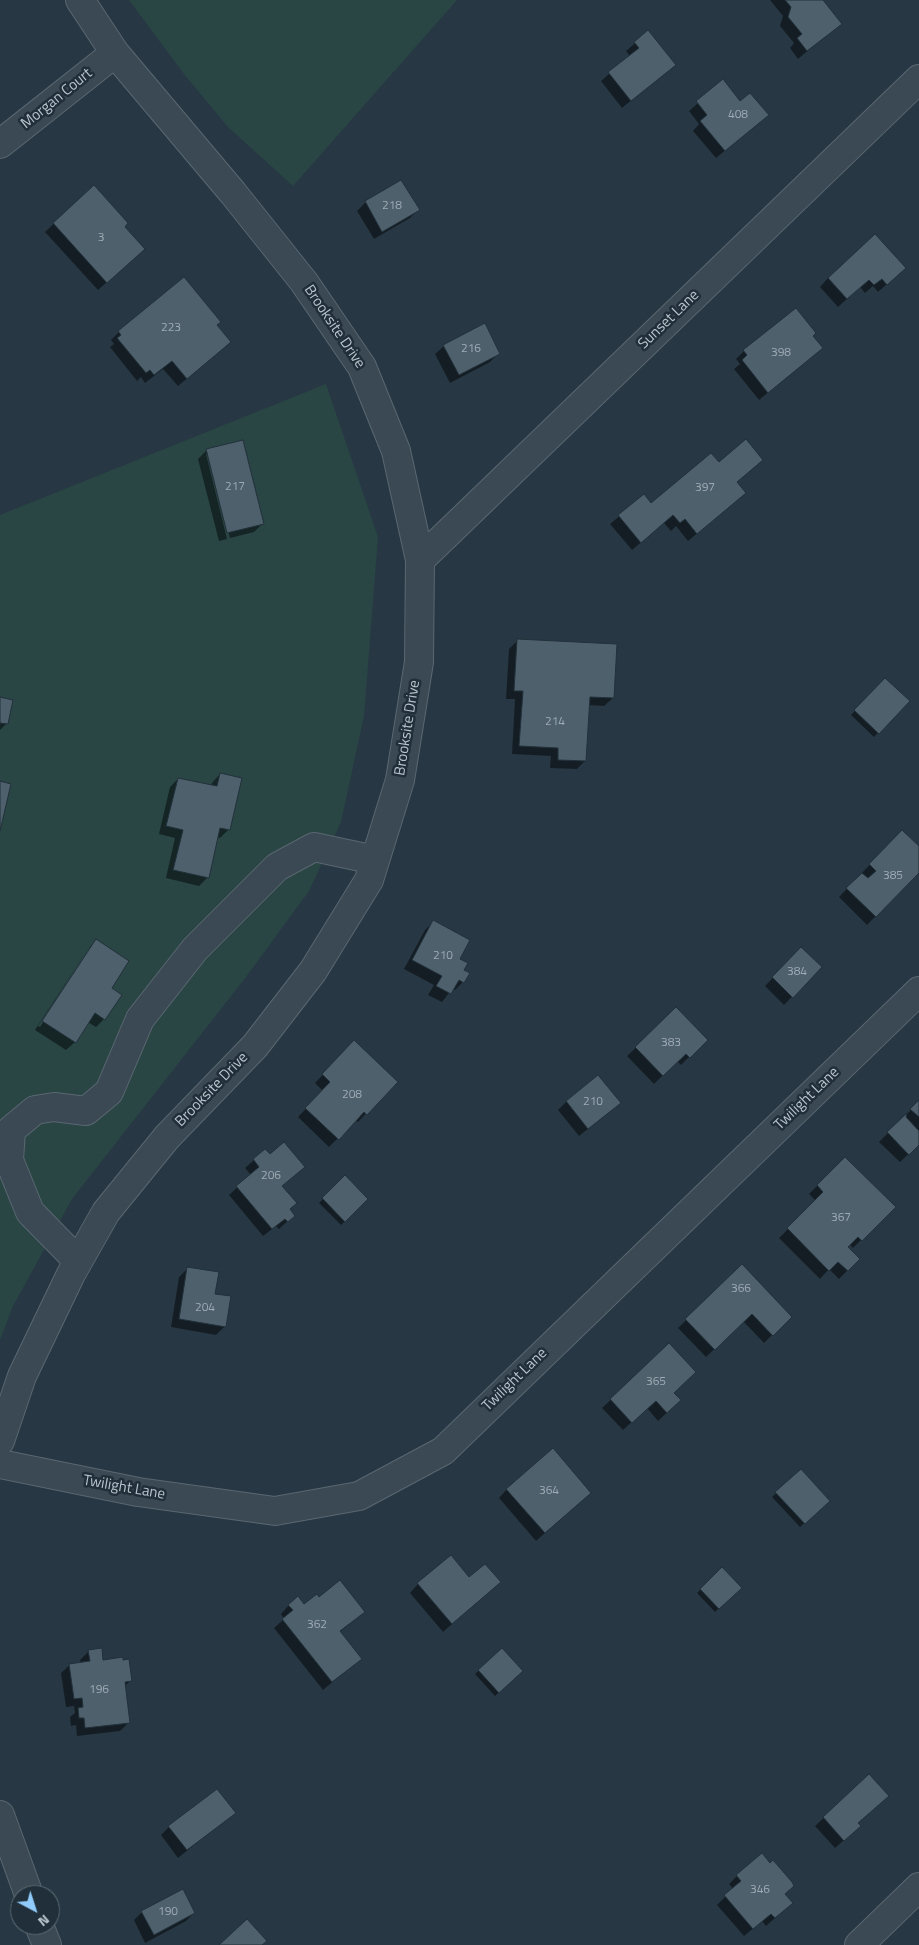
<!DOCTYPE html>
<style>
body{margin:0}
#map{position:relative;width:919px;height:1945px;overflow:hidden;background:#273844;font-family:"Titillium Web",sans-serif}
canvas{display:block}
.north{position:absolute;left:10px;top:1885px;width:50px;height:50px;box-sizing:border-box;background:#202f39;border:1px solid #5d6b74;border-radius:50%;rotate:140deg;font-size:14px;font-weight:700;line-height:20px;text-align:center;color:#b9c4cd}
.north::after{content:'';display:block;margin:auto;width:18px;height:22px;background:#90cbfb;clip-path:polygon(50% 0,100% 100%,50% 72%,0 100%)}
</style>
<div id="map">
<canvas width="919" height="1945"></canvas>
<div class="north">N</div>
</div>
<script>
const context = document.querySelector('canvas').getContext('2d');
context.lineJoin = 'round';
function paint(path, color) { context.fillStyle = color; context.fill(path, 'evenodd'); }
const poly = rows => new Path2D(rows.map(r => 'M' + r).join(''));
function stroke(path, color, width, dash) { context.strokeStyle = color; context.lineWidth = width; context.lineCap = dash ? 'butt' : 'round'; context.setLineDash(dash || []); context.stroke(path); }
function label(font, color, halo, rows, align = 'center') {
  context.font = font + ' "Titillium Web",sans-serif'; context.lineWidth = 5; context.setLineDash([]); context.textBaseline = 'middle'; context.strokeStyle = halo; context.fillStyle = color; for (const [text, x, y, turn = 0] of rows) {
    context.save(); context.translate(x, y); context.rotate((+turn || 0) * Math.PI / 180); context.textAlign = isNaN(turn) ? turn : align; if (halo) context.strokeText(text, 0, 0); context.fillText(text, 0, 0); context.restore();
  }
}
paint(poly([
 [129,0,457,0,293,186,228,127,184,74],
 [326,384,378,537,364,716,341,822,309,891,246,977,72,1199,13,1306,0,1340,0,515]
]), '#294544');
paint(poly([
 [770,0,822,0,840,23,798,59,790,48,794,43,780,26,783,16],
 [648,32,674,65,622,108,601,81,630,56,626,51],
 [723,81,759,123,716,158,693,131,699,124,689,111],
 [401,181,418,210,410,218,374,239,357,211,366,202],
 [93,187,123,227,135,257,98,290,45,232],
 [896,276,878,292,873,286,865,293,860,287,838,307,820,287,828,278],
 [216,325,221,350,178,386,163,369,145,383,141,377,137,381,110,347,114,344,111,340,119,332],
 [444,346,498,354,490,362,450,383,435,354],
 [744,351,813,356,759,400,734,369,740,364,736,359],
 [207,450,262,524,254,532,230,538,209,454,206,454,227,539,219,541,198,459],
 [762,460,736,482,745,493,688,541,676,526,671,531,664,523,632,550,610,524,644,496,651,504,719,464],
 [518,640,613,698,604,706,588,705,585,761,577,769,550,768,551,756,512,754,515,699,506,699,509,649],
 [885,679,908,701,874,737,851,715],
 [0,698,11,701,6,724,0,730],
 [220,774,229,829,220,838,217,837,208,877,199,886,166,878,175,838,159,834,170,787,178,779,211,786,212,783],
 [902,831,919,848,919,872,867,925,839,897],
 [433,922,459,959,463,971,463,982,455,990,452,989,442,1002,428,995,434,985,404,969,425,930],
 [96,941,110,988,104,1019,96,1027,88,1022,75,1042,66,1050,35,1030,88,948,38,1026,40,1027,92,948,89,948],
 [801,949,821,967,784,1005,765,986],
 [676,1009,706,1040,681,1065,677,1061,654,1084,627,1056],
 [346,1050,396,1082,358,1122,356,1120,329,1147,298,1117,323,1091,315,1083],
 [567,1101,611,1111,579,1136,558,1110],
 [919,1102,919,1144,900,1162,879,1142],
 [265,1150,281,1186,289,1210,293,1216,279,1229,276,1226,263,1236,229,1195,251,1175,245,1168],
 [845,1158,894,1207,853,1248,849,1244,847,1247,859,1259,839,1279,829,1269,820,1279,779,1238,816,1201,809,1194],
 [345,1177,367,1199,341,1225,319,1203],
 [742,1266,790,1317,764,1343,743,1321,706,1357,678,1328],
 [188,1268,214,1295,225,1326,216,1335,171,1327,179,1277],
 [669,1345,672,1393,671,1409,658,1421,647,1408,623,1430,602,1408],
 [801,1470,829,1501,800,1527,772,1497],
 [507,1489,590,1493,536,1541,499,1498],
 [722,1569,740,1588,715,1612,697,1593],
 [469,1579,500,1582,443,1632,410,1593,418,1584],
 [319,1598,364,1612,340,1632,360,1659,323,1690,274,1628,284,1619,281,1614,289,1605,304,1606],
 [502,1650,521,1671,495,1696,475,1674],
 [89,1651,130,1681,124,1687,129,1722,120,1731,77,1736,76,1725,71,1726,70,1717,75,1713,74,1706,66,1707,61,1673,70,1665,81,1663,80,1660],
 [869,1776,851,1834,835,1848,815,1826],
 [234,1813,178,1858,161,1835,169,1827],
 [737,1876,784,1894,783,1911,766,1926,762,1921,744,1936,717,1905,733,1889,729,1884],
 [142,1912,194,1913,186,1921,145,1943,134,1920]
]), '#0007');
const building = poly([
 [785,0,823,0,842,24,807,51,797,38,802,34,788,17,791,7,785,0],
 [648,30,676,65,631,101,608,72,639,48,634,42,648,30],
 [723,79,740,101,750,93,769,115,725,151,700,121,707,115,696,101,723,79],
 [401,180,420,210,382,232,365,201,401,180],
 [94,185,128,223,125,227,145,249,107,283,53,223,94,185],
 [875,234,906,268,887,285,882,279,874,285,869,280,847,299,828,278,875,234],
 [184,277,221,322,217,325,231,342,187,379,172,361,154,375,150,370,146,373,117,338,121,335,118,331,184,277],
 [796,308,816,333,813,336,823,348,768,393,742,360,747,355,743,350,796,308],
 [485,323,500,354,459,375,443,345,485,323],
 [746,439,763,460,737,482,746,493,697,534,685,519,680,523,673,515,641,543,618,515,644,494,651,503,711,453,719,462,746,439],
 [243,440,264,524,227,533,206,449,243,440],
 [517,639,617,644,614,698,590,697,586,761,558,760,558,748,519,746,523,691,514,691,517,639],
 [885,678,910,701,879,734,854,710,885,678],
 [0,697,13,700,8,724,0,723,0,697],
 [220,773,242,778,230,830,220,828,209,878,173,870,183,830,166,826,178,778,217,786,220,773],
 [0,781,11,784,0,831,0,781],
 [902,830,919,846,919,873,876,917,846,888,862,873,868,878,876,871,869,864,902,830],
 [433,920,470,940,460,959,468,963,464,970,470,973,464,983,459,980,451,994,436,986,442,976,412,960,433,920],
 [96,939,129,961,112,988,122,995,105,1020,95,1013,76,1043,42,1021,96,939],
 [801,947,822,967,793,998,772,977,801,947],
 [676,1007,708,1040,690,1058,686,1054,663,1076,635,1047,676,1007],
 [354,1040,398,1082,367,1115,364,1112,339,1140,305,1108,330,1082,322,1074,354,1040],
 [598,1075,621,1103,588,1129,566,1101,598,1075],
 [919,1100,919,1117,910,1109,919,1100],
 [907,1113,906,1117,919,1131,919,1145,909,1155,887,1132,907,1113],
 [284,1142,305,1167,282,1186,297,1203,290,1209,295,1216,288,1222,285,1219,272,1229,236,1186,259,1167,253,1159,265,1149,270,1154,284,1142],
 [845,1157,896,1207,862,1241,858,1237,848,1247,860,1259,848,1271,838,1262,829,1271,787,1228,823,1192,817,1185,845,1157],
 [345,1175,368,1199,345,1222,322,1198,345,1175],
 [742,1264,792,1317,773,1336,752,1314,715,1350,685,1319,742,1264],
 [187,1267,219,1272,215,1294,231,1296,226,1327,179,1319,187,1267],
 [669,1343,696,1372,674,1393,681,1400,667,1413,656,1401,632,1423,610,1399,669,1343],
 [553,1448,591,1493,545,1533,506,1489,553,1448],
 [801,1469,830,1501,805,1524,775,1492,801,1469],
 [451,1555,469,1577,485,1564,501,1582,452,1624,417,1583,451,1555],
 [722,1567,742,1588,719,1609,700,1589,722,1567],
 [340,1580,365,1612,340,1631,362,1659,332,1682,282,1619,293,1610,288,1605,298,1596,304,1604,317,1594,319,1597,340,1580],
 [102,1648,103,1660,123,1657,123,1660,129,1659,132,1681,125,1682,130,1723,85,1728,84,1718,79,1718,78,1708,83,1707,82,1698,74,1699,69,1664,90,1661,88,1650,102,1648],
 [502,1648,523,1671,499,1693,478,1670,502,1648],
 [869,1774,889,1796,858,1823,861,1826,844,1841,823,1817,869,1774],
 [217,1789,236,1813,187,1850,168,1826,217,1789],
 [762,1853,770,1863,773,1860,792,1882,794,1886,785,1894,793,1903,775,1918,771,1914,753,1929,724,1895,741,1881,736,1875,762,1853],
 [183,1889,195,1913,154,1935,141,1911,183,1889],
 [247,1919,267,1941,262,1945,219,1945,247,1919]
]);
paint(building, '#4d606c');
stroke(building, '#22313b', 1);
const minor = poly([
 [0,144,115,53],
 [420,560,919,79],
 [78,1261,30,1212,9,1160,11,1130,35,1110,54,1107,86,1111,109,1092,140,1019,195,949,277,867,314,847,375,860],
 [0,1441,22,1376,71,1274,106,1212,167,1137,255,1046,313,971,369,880,400,780,419,662,420,560,396,451,362,367,304,282,233,193,115,53,80,0],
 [0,1464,138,1492,275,1511,359,1496,443,1451,919,991],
 [0,1815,29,1895],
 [39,1925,47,1945],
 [859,1945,919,1887]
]);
stroke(minor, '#5a6771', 30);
stroke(minor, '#3b4954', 28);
label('12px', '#9eabb5', null, [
 ["408",738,115],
 ["218",392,206],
 ["3",101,238],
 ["223",171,328],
 ["216",471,349],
 ["398",781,353],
 ["217",235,487],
 ["397",705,488],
 ["214",555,722],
 ["385",893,876],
 ["210",443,956],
 ["384",797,972],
 ["383",671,1043],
 ["208",352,1095],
 ["210",593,1102],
 ["206",271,1176],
 ["367",841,1218],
 ["366",741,1289],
 ["204",205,1308],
 ["365",656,1382],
 ["364",549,1491],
 ["362",317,1625],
 ["196",99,1690],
 ["346",760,1890],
 ["190",168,1912]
]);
label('15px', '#b9c4cd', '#202f39', [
 ["Morgan Court",57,99,-39],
 ["Sunset Lane",669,320,-44],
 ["Brooksite Drive",334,327,56],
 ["Brooksite Drive",408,728,-81],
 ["Brooksite Drive",212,1090,-46],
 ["Twilight Lane",807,1099,-44],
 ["Twilight Lane",515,1380,-44],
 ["Twilight Lane",124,1488,10]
]);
</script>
